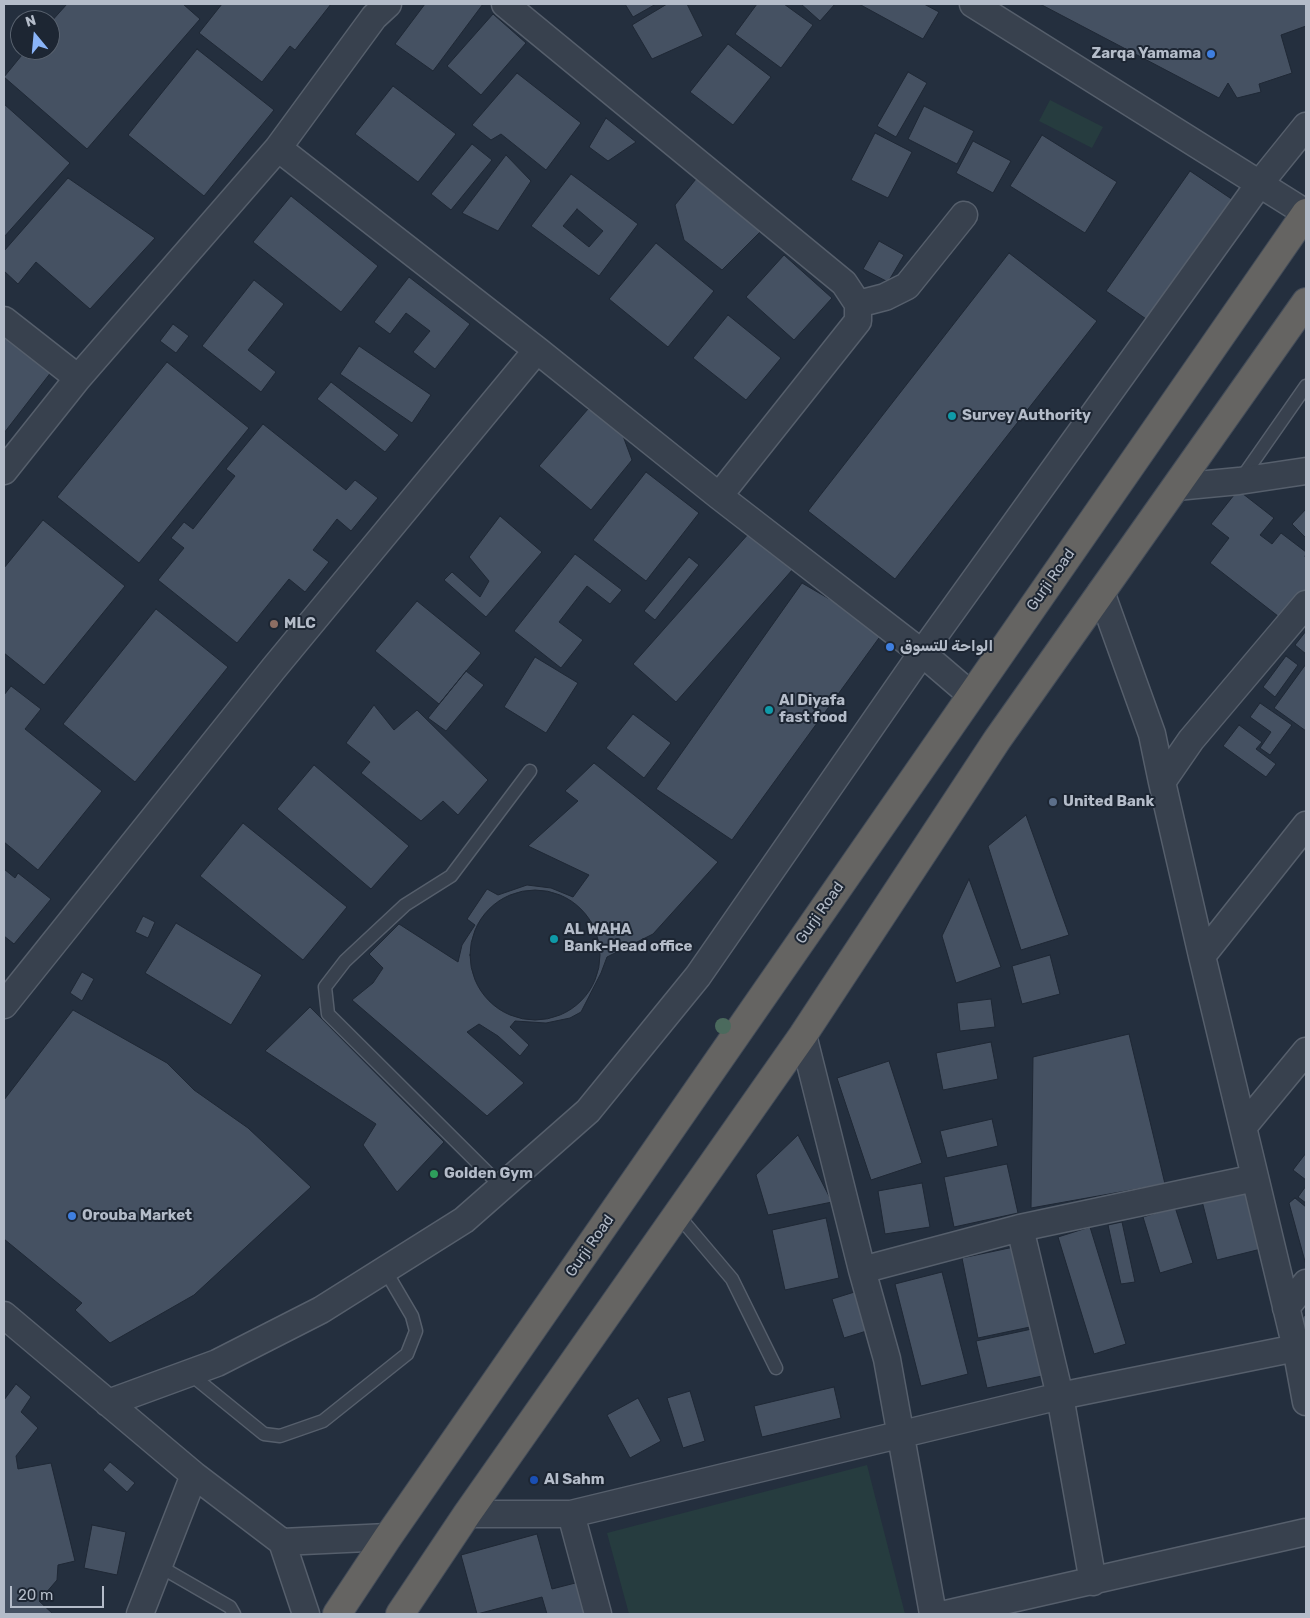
<!DOCTYPE html>
<meta charset="utf-8">
<style>
body{margin:0}
#map{position:relative;width:1310px;height:1618px;overflow:hidden;background:#242f3e;font-family:Rubik,sans-serif}
canvas{display:block}
.frame{position:absolute;inset:0;border:5px solid #b4bcc9;pointer-events:none}
.north{position:absolute;left:10px;top:10px;width:50px;height:50px;box-sizing:border-box;background:#1d2633;border:1px solid #59626f;border-radius:50%;rotate:343deg;font-size:14px;font-weight:700;line-height:20px;text-align:center;color:#b4bcc9}
.north::after{content:'';display:block;margin:auto;width:18px;height:22px;background:#8ab4f8;clip-path:polygon(50% 0,100% 100%,50% 72%,0 100%)}
.scale{position:absolute;left:10px;top:1586px;width:94px;height:22px;box-sizing:border-box;border:2px solid #b4bcc9;border-top:0;padding-left:6px;font-size:15px;line-height:18px;white-space:nowrap;color:#b4bcc9;-webkit-text-stroke:4px #1d2633;paint-order:stroke}
</style>
<div id="map">
<canvas width="1310" height="1618"></canvas>
<div class="frame"></div>
<div class="north">N</div>
<div class="scale">20 m</div>
</div>
<script>
const context = document.querySelector('canvas').getContext('2d');
context.lineJoin = 'round';
function paint(path, color) { context.fillStyle = color; context.fill(path, 'evenodd'); }
const poly = rows => new Path2D(rows.map(r => 'M' + r).join(''));
function stroke(path, color, width, dash) { context.strokeStyle = color; context.lineWidth = width; context.lineCap = dash ? 'butt' : 'round'; context.setLineDash(dash || []); context.stroke(path); }
function label(font, color, halo, rows, align = 'center') {
  context.font = font + ' Rubik,"Noto Naskh Arabic",sans-serif'; context.lineWidth = 4; context.setLineDash([]); context.textBaseline = 'middle'; context.strokeStyle = halo; context.fillStyle = color; for (const [text, x, y, turn = 0] of rows) {
    context.save(); context.translate(x, y); context.rotate((+turn || 0) * Math.PI / 180); context.textAlign = isNaN(turn) ? turn : align; if (halo) context.strokeText(text, 0, 0); context.fillText(text, 0, 0); context.restore();
  }
}
paint(poly([
 [1050,100,1103,127,1092,148,1039,121],
 [867,1465,905,1614,629,1614,607,1533]
]), '#263c3f');
const building = poly([
 [67,4,183,4,200,19,87,149,4,77,26,50,50,50,50,23,67,4],
 [222,4,331,4,295,50,290,46,262,82,199,33,222,4],
 [425,4,483,4,433,71,395,44,425,4],
 [625,4,656,4,633,17,625,4],
 [667,4,687,4,703,36,652,59,632,25,667,4],
 [757,4,784,4,813,25,781,68,735,34,757,4],
 [801,4,835,4,820,21,801,4],
 [859,4,924,4,939,12,923,39,859,4],
 [1040,4,1306,4,1306,26,1281,35,1292,73,1259,84,1261,92,1237,98,1228,83,1219,98,1040,4],
 [493,14,526,43,481,95,447,66,493,14],
 [728,44,771,77,733,125,690,92,728,44],
 [197,49,274,110,204,196,128,135,197,49],
 [908,72,927,83,896,137,877,126,908,72],
 [517,73,581,123,546,170,501,134,491,140,472,125,517,73],
 [393,86,456,134,418,182,355,134,393,86],
 [4,104,70,163,4,237,4,104],
 [924,106,974,131,957,164,908,139,924,106],
 [606,118,636,142,608,161,589,147,606,118],
 [875,133,912,152,888,198,851,180,875,133],
 [1042,135,1117,182,1085,233,1010,186,1042,135],
 [973,141,1011,161,993,193,956,173,973,141],
 [472,144,492,160,451,210,431,194,472,144],
 [506,155,531,181,498,231,462,213,506,155],
 [1190,171,1233,200,1149,321,1106,291,1190,171],
 [571,174,638,224,599,276,531,226,571,174],
 [700,174,765,227,722,270,684,240,675,205,700,174],
 [68,178,155,238,90,309,36,262,18,284,4,271,4,251,68,178],
 [291,196,378,266,341,312,253,242,291,196],
 [577,209,603,231,589,247,563,226,577,209],
 [879,241,904,255,888,282,863,269,879,241],
 [656,243,714,291,668,347,609,299,656,243],
 [1009,253,1097,321,895,579,808,511,1009,253],
 [784,255,832,298,794,340,746,297,784,255],
 [409,277,470,324,435,369,413,352,430,331,406,313,390,334,374,322,409,277],
 [254,280,284,304,248,350,276,372,261,392,202,346,254,280],
 [728,315,781,358,746,400,693,358,728,315],
 [173,324,189,336,176,353,160,341,173,324],
 [4,328,55,367,4,433,4,328],
 [359,346,431,395,412,423,340,374,359,346],
 [167,362,249,428,139,563,57,497,167,362],
 [331,382,399,435,385,452,317,399,331,382],
 [588,409,620,428,632,460,591,510,539,466,588,409],
 [263,424,346,490,355,480,378,498,351,531,337,519,313,550,329,562,305,592,289,579,237,643,158,580,184,548,171,538,184,522,193,529,235,476,226,469,263,424],
 [646,472,699,513,646,581,593,540,646,472],
 [1238,490,1274,518,1260,535,1272,544,1281,533,1306,552,1305,557,1306,558,1306,591,1283,620,1210,563,1229,538,1211,524,1238,490],
 [1306,509,1306,538,1292,524,1306,509],
 [500,516,542,552,486,617,444,580,452,572,480,597,489,581,469,557,500,516],
 [43,520,125,586,44,685,4,653,4,568,43,520],
 [750,532,793,569,676,702,633,664,750,532],
 [575,554,622,590,610,604,587,586,559,622,583,640,561,668,514,631,575,554],
 [689,557,699,565,655,620,644,611,689,557],
 [802,583,884,631,732,840,656,789,802,583],
 [417,601,481,653,439,704,375,651,417,601],
 [156,609,228,667,135,782,63,724,156,609],
 [1306,631,1306,654,1295,645,1306,631],
 [1286,656,1298,665,1275,697,1263,687,1286,656],
 [535,657,578,683,546,733,504,707,535,657],
 [1306,664,1306,731,1274,708,1306,664],
 [466,671,484,685,446,731,428,718,466,671],
 [11,686,41,709,25,729,102,791,38,870,4,842,4,695,11,686],
 [1260,703,1292,725,1270,755,1260,748,1271,732,1250,717,1260,703],
 [374,705,394,730,417,710,488,780,458,815,443,801,421,821,361,773,370,762,346,743,374,705],
 [633,714,671,743,644,778,606,748,633,714],
 [1239,725,1262,742,1256,749,1276,764,1266,777,1223,746,1239,725],
 [594,763,718,862,653,934,607,957,601,973,581,1012,570,1018,546,1023,515,1021,510,1027,529,1045,520,1056,498,1036,479,1024,467,1032,524,1083,487,1116,352,1000,373,983,383,968,369,954,399,924,458,962,462,945,475,925,467,919,487,889,498,895,527,885,551,888,573,897,589,875,528,846,578,801,565,791,594,763],
 [314,765,409,846,371,889,277,809,314,765],
 [1026,815,1069,935,1021,950,988,846,1026,815],
 [243,823,347,907,303,960,200,876,243,823],
 [4,869,15,878,18,873,51,899,14,944,4,936,4,869],
 [969,879,1001,967,956,983,942,936,969,879],
 '470 955a65 65 0 1 1 130 0a65 65 0 1 1-130 0Z',
 [143,916,155,922,148,938,135,932,143,916],
 [176,923,262,975,231,1025,145,973,176,923],
 [1050,955,1060,994,1022,1004,1012,966,1050,955],
 [82,972,94,979,82,1001,70,993,82,972],
 [991,999,995,1027,960,1031,957,1003,991,999],
 [310,1007,444,1142,397,1192,363,1145,376,1124,265,1051,310,1007],
 [73,1010,167,1063,194,1090,248,1128,311,1187,194,1295,110,1343,75,1310,82,1303,4,1239,4,1100,73,1010],
 [1129,1034,1165,1184,1031,1208,1033,1057,1129,1034],
 [991,1042,998,1079,943,1090,936,1053,991,1042],
 [889,1061,922,1163,871,1180,837,1078,889,1061],
 [992,1119,998,1146,947,1158,940,1131,992,1119],
 [798,1135,832,1202,768,1215,756,1175,798,1135],
 [1306,1153,1306,1180,1293,1170,1306,1153],
 [1007,1164,1018,1213,954,1227,944,1177,1007,1164],
 [922,1183,930,1227,885,1234,878,1191,922,1183],
 [1248,1185,1265,1248,1217,1260,1201,1197,1248,1185],
 [1306,1186,1306,1203,1298,1197,1306,1186],
 [1295,1198,1306,1207,1306,1265,1289,1203,1295,1198],
 [1175,1207,1193,1263,1160,1273,1143,1217,1175,1207],
 [826,1218,839,1278,785,1290,772,1230,826,1218],
 [1122,1222,1135,1282,1121,1284,1108,1225,1122,1222],
 [1090,1227,1126,1344,1094,1354,1058,1237,1090,1227],
 [1014,1247,1030,1327,978,1338,962,1258,1014,1247],
 [942,1272,968,1374,921,1386,895,1284,942,1272],
 [861,1290,873,1329,844,1338,832,1299,861,1290],
 [1306,1313,1306,1336,1302,1319,1306,1313],
 [1032,1329,1042,1376,987,1388,976,1341,1032,1329],
 [16,1384,31,1397,21,1412,38,1428,16,1456,18,1469,51,1463,75,1561,58,1565,57,1580,39,1601,53,1614,4,1614,4,1400,16,1384],
 [834,1387,841,1418,762,1437,754,1406,834,1387],
 [690,1391,705,1441,683,1448,667,1398,690,1391],
 [638,1398,661,1441,630,1458,607,1415,638,1398],
 [110,1462,135,1483,127,1492,103,1470,110,1462],
 [92,1525,126,1532,117,1575,84,1568,92,1525],
 [537,1534,552,1589,587,1580,596,1614,547,1614,542,1597,477,1614,461,1555,537,1534]
]);
paint(building, '#455162');
stroke(building, '#1f2835', 1);
const service = poly([
 [1241,479,1306,386],
 [502,1187,328,1014,325,987,345,961,405,905,451,876,530,771],
 [677,1214,732,1279,776,1368],
 [189,1373,264,1434,280,1436,323,1421,407,1354,416,1331,412,1316,385,1270],
 [159,1566,230,1607,234,1614]
]);
const minor = poly([
 [505,4,844,283,858,304,858,321,719,496],
 [973,4,1306,213],
 [278,148,537,350,719,496,922,653,971,695],
 [858,304,885,297,907,286,964,215],
 [4,320,78,378],
 [4,471,78,378,278,148,374,17,388,4],
 [1176,487,1239,481,1306,471],
 [1101,592,1152,734,1162,782,1202,956,1296,1348,1306,1402],
 [1162,782,1191,740,1306,604],
 [1202,956,1306,825],
 [4,1005,274,668,537,350],
 [803,1035,862,1270,887,1359,933,1614],
 [1244,1126,1306,1051],
 [1020,1228,1060,1396,1093,1582],
 [862,1270,1020,1228,1255,1178],
 [1286,1308,1306,1283],
 [4,1315,194,1475,282,1542,306,1614],
 [108,1403,217,1363,321,1310,464,1220,588,1111,698,976,922,653,1260,183,1306,126],
 [467,1514,571,1514,598,1614],
 [571,1514,1060,1396,1296,1348],
 [282,1542,388,1537],
 [140,1614,194,1475],
 [946,1614,1306,1532]
]);
const trunk = poly([
 [337,1614,388,1537,1306,213],
 [400,1614,467,1514,803,1035,997,740,1306,302]
]);
stroke(service, '#565f6c', 15);
stroke(minor, '#565f6c', 29);
stroke(trunk, '#434c59', 30);
stroke(service, '#38414e', 12);
stroke(minor, '#38414e', 26);
stroke(trunk, '#656462', 28);
context.fillStyle = '#4b6a5d';
for (const [x, y] of [
 [723,1026]
]) { context.beginPath(); context.arc(x, y, 8, 0, 2 * Math.PI); context.fill(); }
for (const [x, y, r, color] of [
 [1211,54,5,"#3f7fe0"],
 [952,416,5,"#0f9aa8"],
 [274,624,5,"#8d6e63"],
 [890,647,5,"#3f7fe0"],
 [769,710,5,"#0f9aa8"],
 [1053,802,5,"#5c6f8a"],
 [554,939,5,"#0f9aa8"],
 [434,1174,5,"#2e9e5b"],
 [72,1216,5,"#3f7fe0"],
 [534,1480,5,"#1a4fb4"]
]) { const dot = new Path2D(); dot.arc(x, y, r, 0, 2 * Math.PI); context.fillStyle = color; context.fill(dot); stroke(dot, '#1d2633', 2); }
label('bold 15px', '#b4bcc9', '#1d2633', [
 ["Zarqa Yamama",1201,54,"right"],
 ["Survey Authority",962,416],
 ["MLC",284,624],
 ["الواحة للتسوق",900,647],
 ["Al Diyafa",779,701],
 ["fast food",779,718],
 ["United Bank",1063,802],
 ["AL WAHA",564,930],
 ["Bank-Head office",564,947],
 ["Golden Gym",444,1174],
 ["Orouba Market",82,1216],
 ["Al Sahm",544,1480]
], 'left');
label('15px', '#b4bcc9', '#1d2633', [
 ["Gurji Road",1051,580,-55],
 ["Gurji Road",820,913,-55],
 ["Gurji Road",590,1246,-55]
]);
</script>
